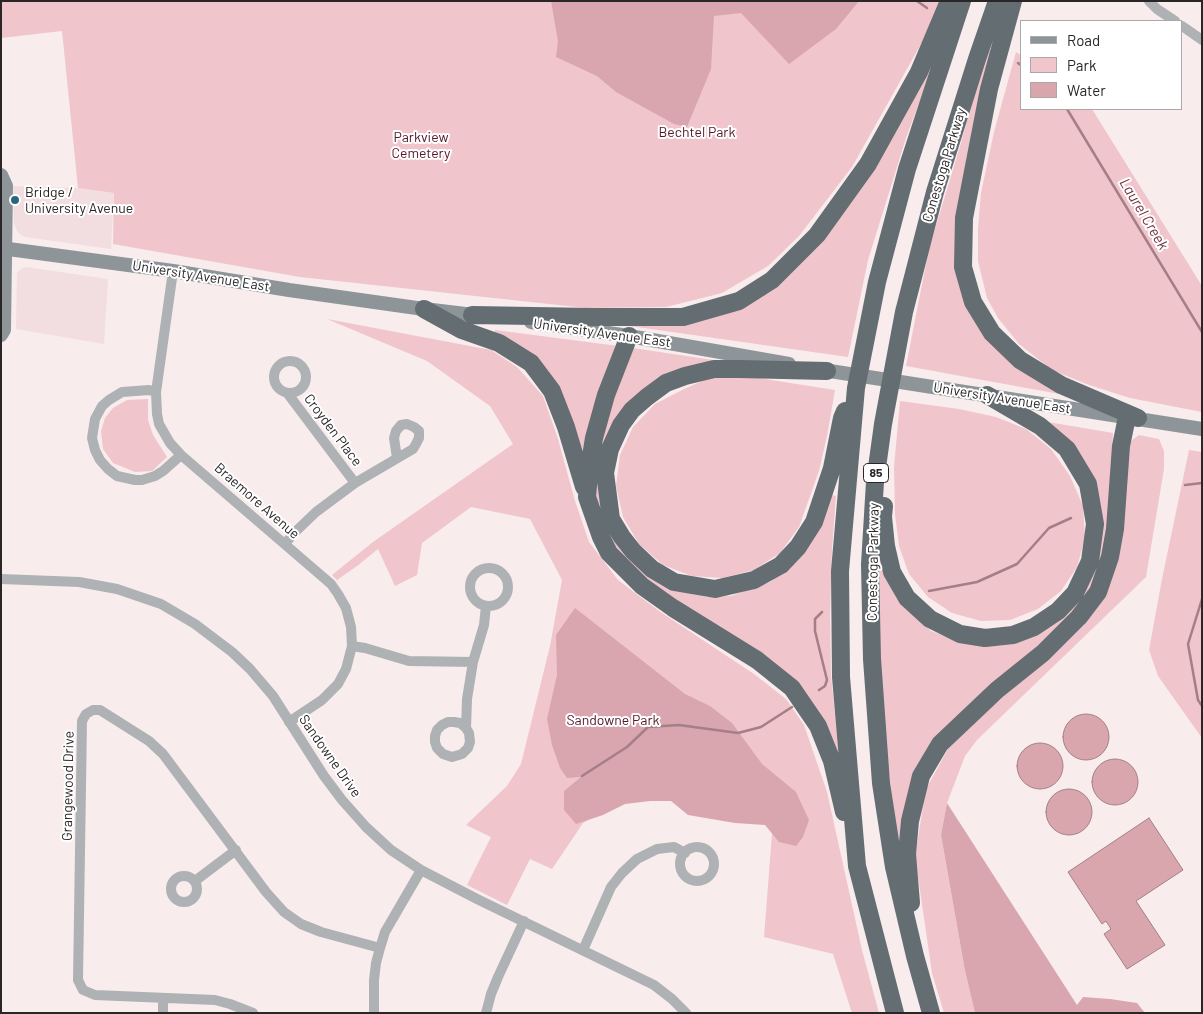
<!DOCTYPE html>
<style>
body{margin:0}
#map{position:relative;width:1203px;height:1014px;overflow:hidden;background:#f8eced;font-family:Barlow,sans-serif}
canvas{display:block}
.frame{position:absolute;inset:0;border:2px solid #2a2526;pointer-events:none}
.legend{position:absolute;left:1020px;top:20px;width:162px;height:90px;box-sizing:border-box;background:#fff;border:1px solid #aaa8a8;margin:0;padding:6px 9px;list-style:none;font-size:15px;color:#2a2526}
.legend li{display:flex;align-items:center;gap:10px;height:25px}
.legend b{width:25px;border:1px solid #aaa8a8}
</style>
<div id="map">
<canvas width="1203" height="1014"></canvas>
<div class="frame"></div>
<ul class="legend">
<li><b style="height:6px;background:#8e9598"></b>Road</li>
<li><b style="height:14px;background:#f0c5cc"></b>Park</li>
<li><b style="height:14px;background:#d9a6ae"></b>Water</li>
</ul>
</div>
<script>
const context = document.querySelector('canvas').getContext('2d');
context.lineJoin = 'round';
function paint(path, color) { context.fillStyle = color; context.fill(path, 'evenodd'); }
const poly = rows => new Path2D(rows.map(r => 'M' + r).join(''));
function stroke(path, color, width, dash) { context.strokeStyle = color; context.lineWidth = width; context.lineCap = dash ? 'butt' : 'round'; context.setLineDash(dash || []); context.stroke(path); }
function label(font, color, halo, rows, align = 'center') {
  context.font = font + ' Barlow,sans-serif'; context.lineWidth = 4; context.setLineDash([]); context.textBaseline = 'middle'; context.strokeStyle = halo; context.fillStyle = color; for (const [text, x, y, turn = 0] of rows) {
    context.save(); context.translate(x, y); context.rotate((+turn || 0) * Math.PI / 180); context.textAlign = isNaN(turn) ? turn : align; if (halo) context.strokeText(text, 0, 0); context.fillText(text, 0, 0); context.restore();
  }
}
paint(poly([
 [13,186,78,188,114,193,111,249,25,237,20,234,17,231,14,223],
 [26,267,108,279,104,344,16,329,17,273,21,269]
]), '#f2dde0');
paint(poly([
 [1,1,940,1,931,26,852,167,799,236,768,266,722,293,666,307,586,308,300,277,113,244,114,193,78,188,62,31,1,38],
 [987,48,993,52,971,153,971,309,1065,395,906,366,929,249,961,143],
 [1016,52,1022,56,1022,109,1092,109,1202,286,1202,412,1130,398,1089,385,1052,370,1019,344,998,318,987,298,978,261,978,229,981,193,994,132],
 [931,55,936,57,906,138,868,260,848,357,630,326,630,322,697,320,814,244],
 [327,319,491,350,517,367,543,396,558,439,575,501,589,542,618,580,659,611,754,674,786,699,804,725,827,792,862,950,879,1013,852,1013,833,954,764,937,774,808,705,787,625,799,583,823,552,869,530,859,507,905,467,885,491,837,466,825,507,786,521,764,550,646,562,580,530,519,471,507,422,543,417,575,395,586,378,549,357,566,337,580,332,575,373,542,513,444,490,406,427,361],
 [495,330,618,346,582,457,567,417,495,336],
 [633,348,713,360,690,368,624,412,602,505,677,590,707,597,731,596,770,582,797,561,818,530,831,495,836,496,832,549,830,616,831,675,839,756,826,730,716,627,625,566,592,501,602,427],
 [752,377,835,390,827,436,819,471,799,527,780,553,754,570,723,578,692,576,663,565,639,544,623,517,616,486,620,455,633,427,655,404,684,389,709,378],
 [148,399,148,420,153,435,167,457,152,471,135,472,113,463,103,449,101,431,105,418,113,408,127,400],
 [900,401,959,409,996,417,1026,429,1051,449,1070,476,1083,506,1085,538,1077,567,1061,591,1038,609,1010,620,981,621,952,613,928,597,909,574,899,546,895,514,894,467],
 [1042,421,1113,433,1109,519,1104,559,1093,590,1069,621,932,747,903,839,898,840,885,743,880,655,879,566,882,565,892,588,904,607,931,631,960,642,1011,644,1056,623,1079,598,1099,514],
 [1139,435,1159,439,1164,451,1164,469,1146,577,977,740,965,756,947,803,941,835,965,971,975,1013,944,1013,932,973,915,856,926,789,948,749,974,722,1056,651,1104,597,1128,448,1132,440],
 [1189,450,1202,452,1202,738,1158,676,1149,650,1162,579]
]), '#f0c5cc');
paint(poly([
 [551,1,859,1,836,29,789,64,741,13,714,16,711,69,687,127,674,124,616,92,597,76,556,57,558,41],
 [575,608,685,694,710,706,732,723,762,764,796,792,809,820,803,837,796,846,779,842,765,825,735,823,688,815,671,801,650,801,625,804,603,815,576,824,564,810,564,791,581,777,567,778,560,768,552,745,547,719,557,675,556,635],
 [947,803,1077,1005,1083,997,1110,999,1137,1003,1145,1013,975,1013,965,971,941,835]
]), '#d9a6af');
const water = poly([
 '1063 737a23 23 0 1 1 46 0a23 23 0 1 1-46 0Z',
 '1017 766a23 23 0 1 1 46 0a23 23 0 1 1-46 0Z',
 '1092 782a23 23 0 1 1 46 0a23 23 0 1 1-46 0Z',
 '1046 812a23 23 0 1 1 46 0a23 23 0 1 1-46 0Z',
 [1149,818,1183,870,1136,901,1165,945,1127,969,1104,934,1111,929,1106,921,1102,924,1068,872,1149,818]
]);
paint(water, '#d9a6ae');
stroke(water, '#a47f85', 1);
stroke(poly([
 [917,1,927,8],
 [1018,63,1022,66],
 [1067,109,1202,332],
 [1185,485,1202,483],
 [929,591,977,582,1017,564,1049,528,1071,518],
 [1202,599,1188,644,1198,700,1202,706],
 [819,690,825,686,827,680,815,631,815,619,822,612],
 [582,776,627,747,648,727,679,725,738,733,761,727,792,707]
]), '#a47f85', 2.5);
stroke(poly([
 [1149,1,1157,9,1175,21],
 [1182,26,1202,40],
 [173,271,156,392,157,414,159,424,170,443,181,455,331,584,338,594,346,608,351,627,352,646,346,669,338,684,322,700,289,722],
 '274 377a16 16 0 1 1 32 0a16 16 0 1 1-32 0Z',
 [156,392,149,390,122,392,109,400,102,406,95,419,92,438,95,450,100,460,108,469,117,476,135,480,142,480,155,476,163,471,181,455],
 [288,394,355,483],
 [285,544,293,534,316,512,355,483,413,449,416,444,419,438,419,431,414,427,407,424,401,425,396,431,394,438,397,458],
 '470 587a19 19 0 1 1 38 0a19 19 0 1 1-38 0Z',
 [1,579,79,582,117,589,161,604,195,624,232,652,250,669,273,696,324,776,342,800,366,827,391,850,421,870,477,899,654,985,672,999,686,1013],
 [352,646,365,648,409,661,473,662],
 [466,728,460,723,454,722,448,722,442,725,437,730,435,736,435,742,437,748,443,754,452,757,462,754,468,748,470,742,469,733,466,728,467,699,473,662,484,625,486,606],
 '680 864a17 17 0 1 1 34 0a17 17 0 1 1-34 0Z',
 '171 889a13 13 0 1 1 26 0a13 13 0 1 1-26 0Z',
 [195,881,236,850],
 [583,950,611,887,622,873,637,859,657,849,674,847,685,853],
 [163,1013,163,999],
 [253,1013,230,1004,215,1000,95,995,83,990,78,980,82,721,86,714,93,710,100,710,149,741,163,754,266,892,284,912,301,924,321,932,380,948],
 [374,1013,374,980,376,963,380,948,385,932,421,870],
 [486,1013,491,994,498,977,524,921]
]), '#aeb2b4', 10);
stroke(poly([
 [1,175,6,186,4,330,1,335],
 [1,248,173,271,289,290,424,309,482,316],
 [531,322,629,336,789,364],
 [817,369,1202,429]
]), '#8e9598', 14);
stroke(poly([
 [1013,1,989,89,964,218,963,267,973,302,992,333,1020,360,1061,385,1138,418],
 [424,309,462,330,499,343,531,363,552,391,566,427,584,487],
 [472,315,594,317,683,317,739,301,772,280,817,235,868,164,919,72,949,1],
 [629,336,606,395,594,438,590,463,587,497,601,537,609,553,642,586,673,608,757,660,792,688,818,726,832,761,844,812],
 [827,371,739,369,714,369,685,376,666,383,647,397,632,410,621,425,610,449,605,473,611,519,622,537,633,551,652,569,674,582,715,589,754,580,781,565,798,547,814,522,832,468,842,418,845,411],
 [884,506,883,517,886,546,892,572,907,598,930,619,960,634,985,638,1013,635,1034,627,1058,611,1075,593,1090,561,1095,524,1088,484,1067,449,1040,426,987,395],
 [911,903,907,854,910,821,921,776,940,744,997,690,1043,653,1079,617,1098,592,1110,557,1115,529,1121,446,1127,417],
 [895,1013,857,866,841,677,840,571,856,388,877,282,907,169,962,1],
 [931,1013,915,956,894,867,881,783,872,659,870,564,875,482,883,424,904,312,935,192,977,59,997,1]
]), '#636d72', 18);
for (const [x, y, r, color] of [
 [15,200,5,"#28677c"]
]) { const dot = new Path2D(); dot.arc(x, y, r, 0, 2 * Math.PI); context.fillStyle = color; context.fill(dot); stroke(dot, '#fff', 2); }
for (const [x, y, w] of [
 [876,473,25]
]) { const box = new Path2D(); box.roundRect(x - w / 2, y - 9.5, w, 19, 4); context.fillStyle = '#fff'; context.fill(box); stroke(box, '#2a2526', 1); }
label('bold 12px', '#2a2526', null, [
 ["85",876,473]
]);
label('14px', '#531627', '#fff', [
 ["Bechtel Park",697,132],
 ["Parkview",421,137],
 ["Cemetery",421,153],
 ["Sandowne Park",613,720]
]);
label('14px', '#2a2526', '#fff', [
 ["Conestoga Parkway",944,165,-73],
 ["University Avenue East",201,276,9],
 ["University Avenue East",602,333,8],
 ["University Avenue East",1002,398,9],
 ["Croyden Place",333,430,53],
 ["Braemore Avenue",257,501,41],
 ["Conestoga Parkway",873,562,-89],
 ["Sandowne Drive",330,756,55],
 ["Grangewood Drive",68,786,-89]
]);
label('14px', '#2a2526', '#fff', [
 ["Bridge /",25,192],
 ["University Avenue",25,208]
], 'left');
label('italic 15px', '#713140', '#fff', [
 ["Laurel Creek",1144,214,59]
]);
</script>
